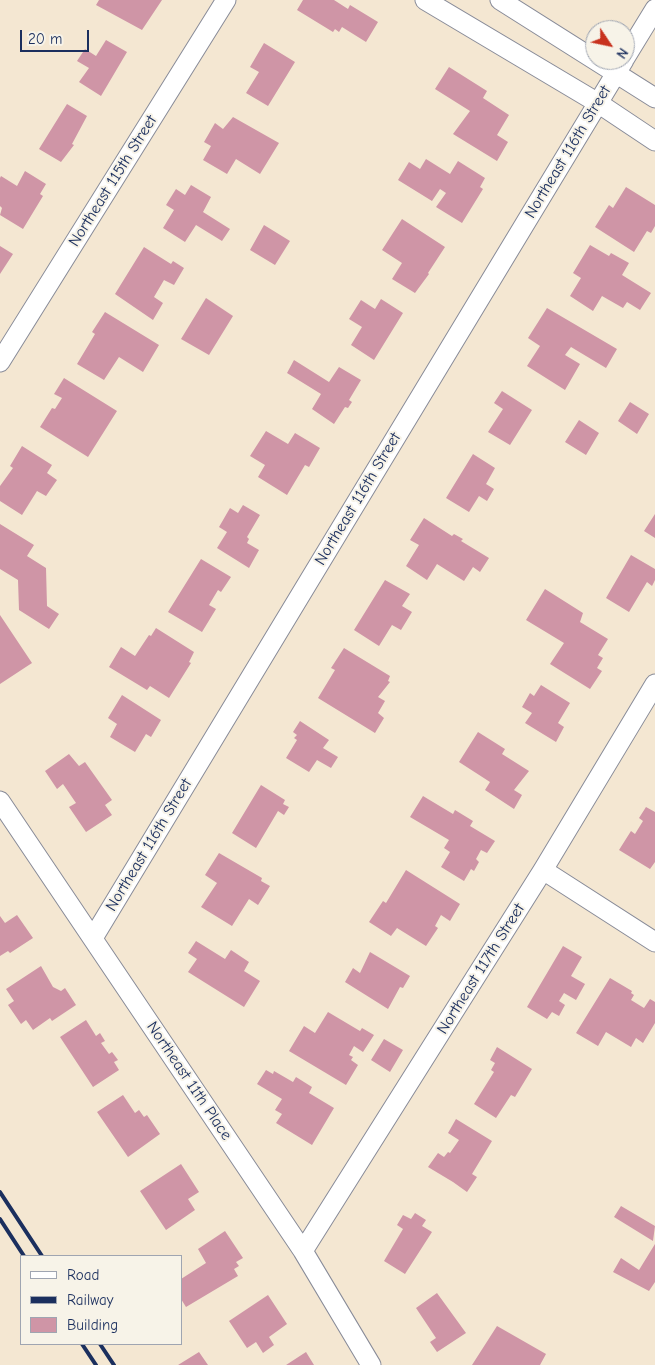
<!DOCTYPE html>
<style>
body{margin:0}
#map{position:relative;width:655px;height:1365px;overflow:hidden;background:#f4e7d2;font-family:"Comic Neue",sans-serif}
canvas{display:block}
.legend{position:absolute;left:20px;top:1255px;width:162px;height:90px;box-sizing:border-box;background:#f7f3e8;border:1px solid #9fa5b1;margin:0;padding:6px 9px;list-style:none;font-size:15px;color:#1b2f5e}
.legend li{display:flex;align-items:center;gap:10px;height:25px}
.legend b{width:25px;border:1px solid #9fa5b1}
.north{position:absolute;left:585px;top:20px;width:50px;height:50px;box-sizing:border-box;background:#f7f3e8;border:1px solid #9fa5b1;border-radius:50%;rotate:124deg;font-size:14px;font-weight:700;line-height:20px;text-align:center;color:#1b2f5e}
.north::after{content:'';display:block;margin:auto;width:18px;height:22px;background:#c8321e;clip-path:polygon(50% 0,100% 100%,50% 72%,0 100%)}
.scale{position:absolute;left:20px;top:30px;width:69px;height:22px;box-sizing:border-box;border:2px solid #1b2f5e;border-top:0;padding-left:6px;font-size:15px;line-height:18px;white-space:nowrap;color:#1b2f5e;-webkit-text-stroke:4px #f7f3e8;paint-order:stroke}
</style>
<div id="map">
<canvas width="655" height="1365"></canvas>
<ul class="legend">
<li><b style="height:6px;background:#fff"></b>Road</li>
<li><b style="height:6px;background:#1b2f5e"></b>Railway</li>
<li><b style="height:14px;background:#cf95a6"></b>Building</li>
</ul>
<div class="north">N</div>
<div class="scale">20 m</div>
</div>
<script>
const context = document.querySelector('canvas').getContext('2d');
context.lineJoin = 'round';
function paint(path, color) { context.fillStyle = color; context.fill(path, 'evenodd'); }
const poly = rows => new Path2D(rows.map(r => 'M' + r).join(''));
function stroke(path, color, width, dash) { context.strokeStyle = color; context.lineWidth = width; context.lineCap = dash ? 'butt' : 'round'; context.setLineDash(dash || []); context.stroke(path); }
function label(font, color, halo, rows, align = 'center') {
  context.font = font + ' "Comic Neue",sans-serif'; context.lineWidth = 4; context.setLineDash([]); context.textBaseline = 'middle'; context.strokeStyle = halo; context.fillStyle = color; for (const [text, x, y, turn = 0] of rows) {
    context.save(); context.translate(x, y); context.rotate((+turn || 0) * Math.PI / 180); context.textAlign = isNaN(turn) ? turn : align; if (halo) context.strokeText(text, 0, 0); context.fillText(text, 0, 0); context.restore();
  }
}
paint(poly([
 [99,0,162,0,142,30,96,5],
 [303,0,334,0,348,9,350,5,378,22,366,42,342,27,339,32,335,29,333,32,297,10],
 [106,40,127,52,101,96,79,82,89,68,77,61,85,49,96,56],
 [264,43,295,62,268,106,246,93,259,72,250,67],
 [449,67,487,91,483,98,509,115,497,135,508,142,497,161,453,134,470,111,435,89],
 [67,104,87,116,72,144,74,145,61,162,39,149],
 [233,117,279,143,260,174,236,159,227,174,203,160,211,146,204,142,215,123,223,129],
 [426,159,450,174,458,161,485,178,480,187,483,189,462,223,436,207,446,193,440,189,432,201,398,180,409,162,420,169],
 [25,171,46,184,40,194,43,196,23,229,0,215,2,208,0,206,0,178,1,176,17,186],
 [191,185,211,197,203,212,230,229,222,241,196,225,185,242,163,228,174,210,166,205,176,189,185,195],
 [626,187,655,205,655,226,651,233,647,231,634,252,595,227,609,205,613,208],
 [402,219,445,247,428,273,429,274,415,293,392,279,402,263,382,250],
 [264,225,290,241,275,265,250,250],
 [590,245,609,256,611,253,629,263,622,275,651,293,640,310,627,302,623,308,602,296,593,311,570,296,581,278,573,273],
 [0,246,13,254,0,274],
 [144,247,171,264,173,261,184,268,174,285,164,280,154,297,163,303,153,320,115,294],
 [206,298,233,316,209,355,181,339],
 [381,299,403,313,374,360,351,345,362,327,349,319,361,300,375,309],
 [547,308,617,349,606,368,571,347,565,355,580,364,565,390,527,366,540,346,528,338],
 [105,312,159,345,143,372,119,357,104,380,77,364,95,334,92,332],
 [294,360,329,382,339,367,361,380,349,400,352,402,348,408,345,407,334,424,312,409,321,394,287,373],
 [64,378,117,411,88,457,40,427,52,408,55,409,62,398,54,394],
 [502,391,532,410,510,445,488,432,503,409,494,403],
 [630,402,649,414,637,434,618,421],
 [579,420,599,433,586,455,565,442],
 [266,431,288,444,295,433,320,448,309,467,305,465,287,495,258,477,265,465,250,456],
 [22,446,52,465,47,473,57,480,46,496,37,491,22,515,0,501,0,486,13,468,10,466],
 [473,454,495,468,486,484,494,489,487,501,479,496,469,512,446,498],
 [243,505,260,515,247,537,249,539,247,543,259,550,249,568,217,548,227,532,219,527,230,508,238,513],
 [655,514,655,538,644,531],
 [424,518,452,536,454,534,463,539,461,541,489,558,480,572,473,567,464,581,437,564,427,580,406,566,419,545,410,540],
 [0,524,34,545,27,556,46,568,47,606,59,614,49,629,19,610,18,580,0,569],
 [631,555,655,569,655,580,652,586,647,582,629,612,606,598],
 [201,559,231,577,221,592,218,590,209,605,216,609,202,632,168,612],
 [385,580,410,594,402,606,412,612,401,630,392,625,379,646,354,630],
 [545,589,583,613,580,622,608,639,598,655,603,658,597,668,602,671,590,689,550,664,564,643,526,620],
 [0,615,32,663,0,684],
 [156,628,194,652,189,662,191,663,169,698,150,686,147,690,109,667,121,647,135,656,149,635,151,636],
 [344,648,390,676,388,681,390,682,378,697,385,701,378,713,384,718,375,733,318,698,335,670,331,668],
 [541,685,570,703,558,723,564,727,556,742,525,723,532,713,522,707,530,693,534,696],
 [122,695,161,720,151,737,146,734,135,752,110,737,117,724,108,718],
 [300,721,329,740,323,748,338,757,331,768,317,760,309,772,286,758,297,740,294,738,297,735,293,732],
 [478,732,505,749,502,754,529,771,514,790,522,795,514,809,485,790,490,782,459,762],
 [69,754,79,766,85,762,112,800,105,805,112,815,86,832,69,807,76,803,63,784,57,789,45,771],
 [261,785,285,800,283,804,289,807,284,815,278,811,256,848,232,833],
 [423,796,453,814,455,810,473,821,470,826,495,841,487,853,481,850,476,859,479,862,474,871,471,869,464,881,441,867,450,852,444,848,449,840,410,817],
 [646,807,655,812,655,862,650,869,619,850,631,831,635,834,643,821,639,818],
 [219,853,262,878,261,881,270,886,258,905,249,899,232,926,201,907,217,883,205,875],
 [406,870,460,904,450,921,441,915,435,926,438,928,426,946,397,928,391,936,369,922,383,901,386,903],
 [17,915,33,938,10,953,8,951,0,956,0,916,5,923],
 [196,941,225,959,231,950,249,962,244,971,260,981,244,1007,188,972,197,959,188,953],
 [563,946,582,957,571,976,585,984,576,1000,564,993,559,1001,565,1005,559,1016,552,1012,547,1019,527,1007],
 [370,952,410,976,403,988,400,987,388,1009,345,982,353,968,360,973],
 [41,966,53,987,61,991,65,988,76,1005,52,1021,50,1018,33,1030,26,1020,21,1024,8,1005,14,1001,6,989],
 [610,978,632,991,631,993,634,995,631,1000,644,1008,650,999,655,1002,655,1023,643,1043,636,1038,631,1047,606,1032,598,1046,576,1033],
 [328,1012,360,1031,362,1028,374,1035,363,1052,354,1046,349,1055,353,1057,351,1060,358,1065,346,1085,289,1051,304,1026,315,1033],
 [86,1020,96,1036,100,1033,105,1041,101,1043,109,1054,112,1052,118,1060,114,1062,119,1070,93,1087,60,1037],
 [384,1039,403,1050,390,1072,371,1060],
 [497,1047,532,1069,515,1097,511,1095,496,1118,474,1104,494,1072,491,1070,495,1063,490,1060],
 [266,1070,273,1074,274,1071,293,1082,296,1077,312,1087,309,1093,334,1108,312,1145,276,1123,282,1114,275,1110,282,1099,257,1084],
 [123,1095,135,1113,139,1110,144,1117,147,1115,160,1134,128,1157,97,1112],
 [456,1119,492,1141,472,1174,477,1177,467,1192,453,1182,428,1167,438,1153,444,1157,448,1152,450,1153,459,1140,448,1133],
 [181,1164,199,1192,188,1199,195,1210,166,1230,140,1191],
 [621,1206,655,1226,653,1241,614,1217],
 [415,1213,426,1220,422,1226,432,1232,405,1274,384,1261,403,1229,397,1225,403,1215,411,1219],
 [225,1231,243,1258,236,1262,239,1266,234,1269,238,1276,186,1307,181,1299,181,1279,206,1263,198,1249],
 [655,1244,655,1282,649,1291,613,1272,621,1258,639,1270],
 [437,1293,466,1333,437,1352,430,1342,436,1338,416,1308],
 [268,1295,287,1324,269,1337,274,1345,263,1353,256,1342,247,1348,229,1321],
 [497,1326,546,1354,540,1365,472,1365],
 [199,1352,208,1365,178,1365],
 [306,1352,314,1365,286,1365]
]), '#cf95a6');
const street = poly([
 [425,0,598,103,655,141],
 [500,0,655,98],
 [625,58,655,9],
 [0,362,226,0],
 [0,801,303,1251,371,1365],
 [543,870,655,942],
 [93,938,624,60],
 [303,1251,543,870,655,684]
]);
stroke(street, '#888b98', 21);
stroke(street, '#fff', 19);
stroke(poly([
 [0,1192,42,1256],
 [0,1219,24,1256],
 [82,1344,96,1365],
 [100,1344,114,1365]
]), '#1b2f5e', 4);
label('16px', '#1b2f5e', '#f7f3e8', [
 ["Northeast 116th Street",568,152,-59],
 ["Northeast 115th Street",113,181,-58],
 ["Northeast 116th Street",358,499,-59],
 ["Northeast 116th Street",149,845,-59],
 ["Northeast 117th Street",481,969,-58],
 ["Northeast 11th Place",189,1081,56]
]);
</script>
